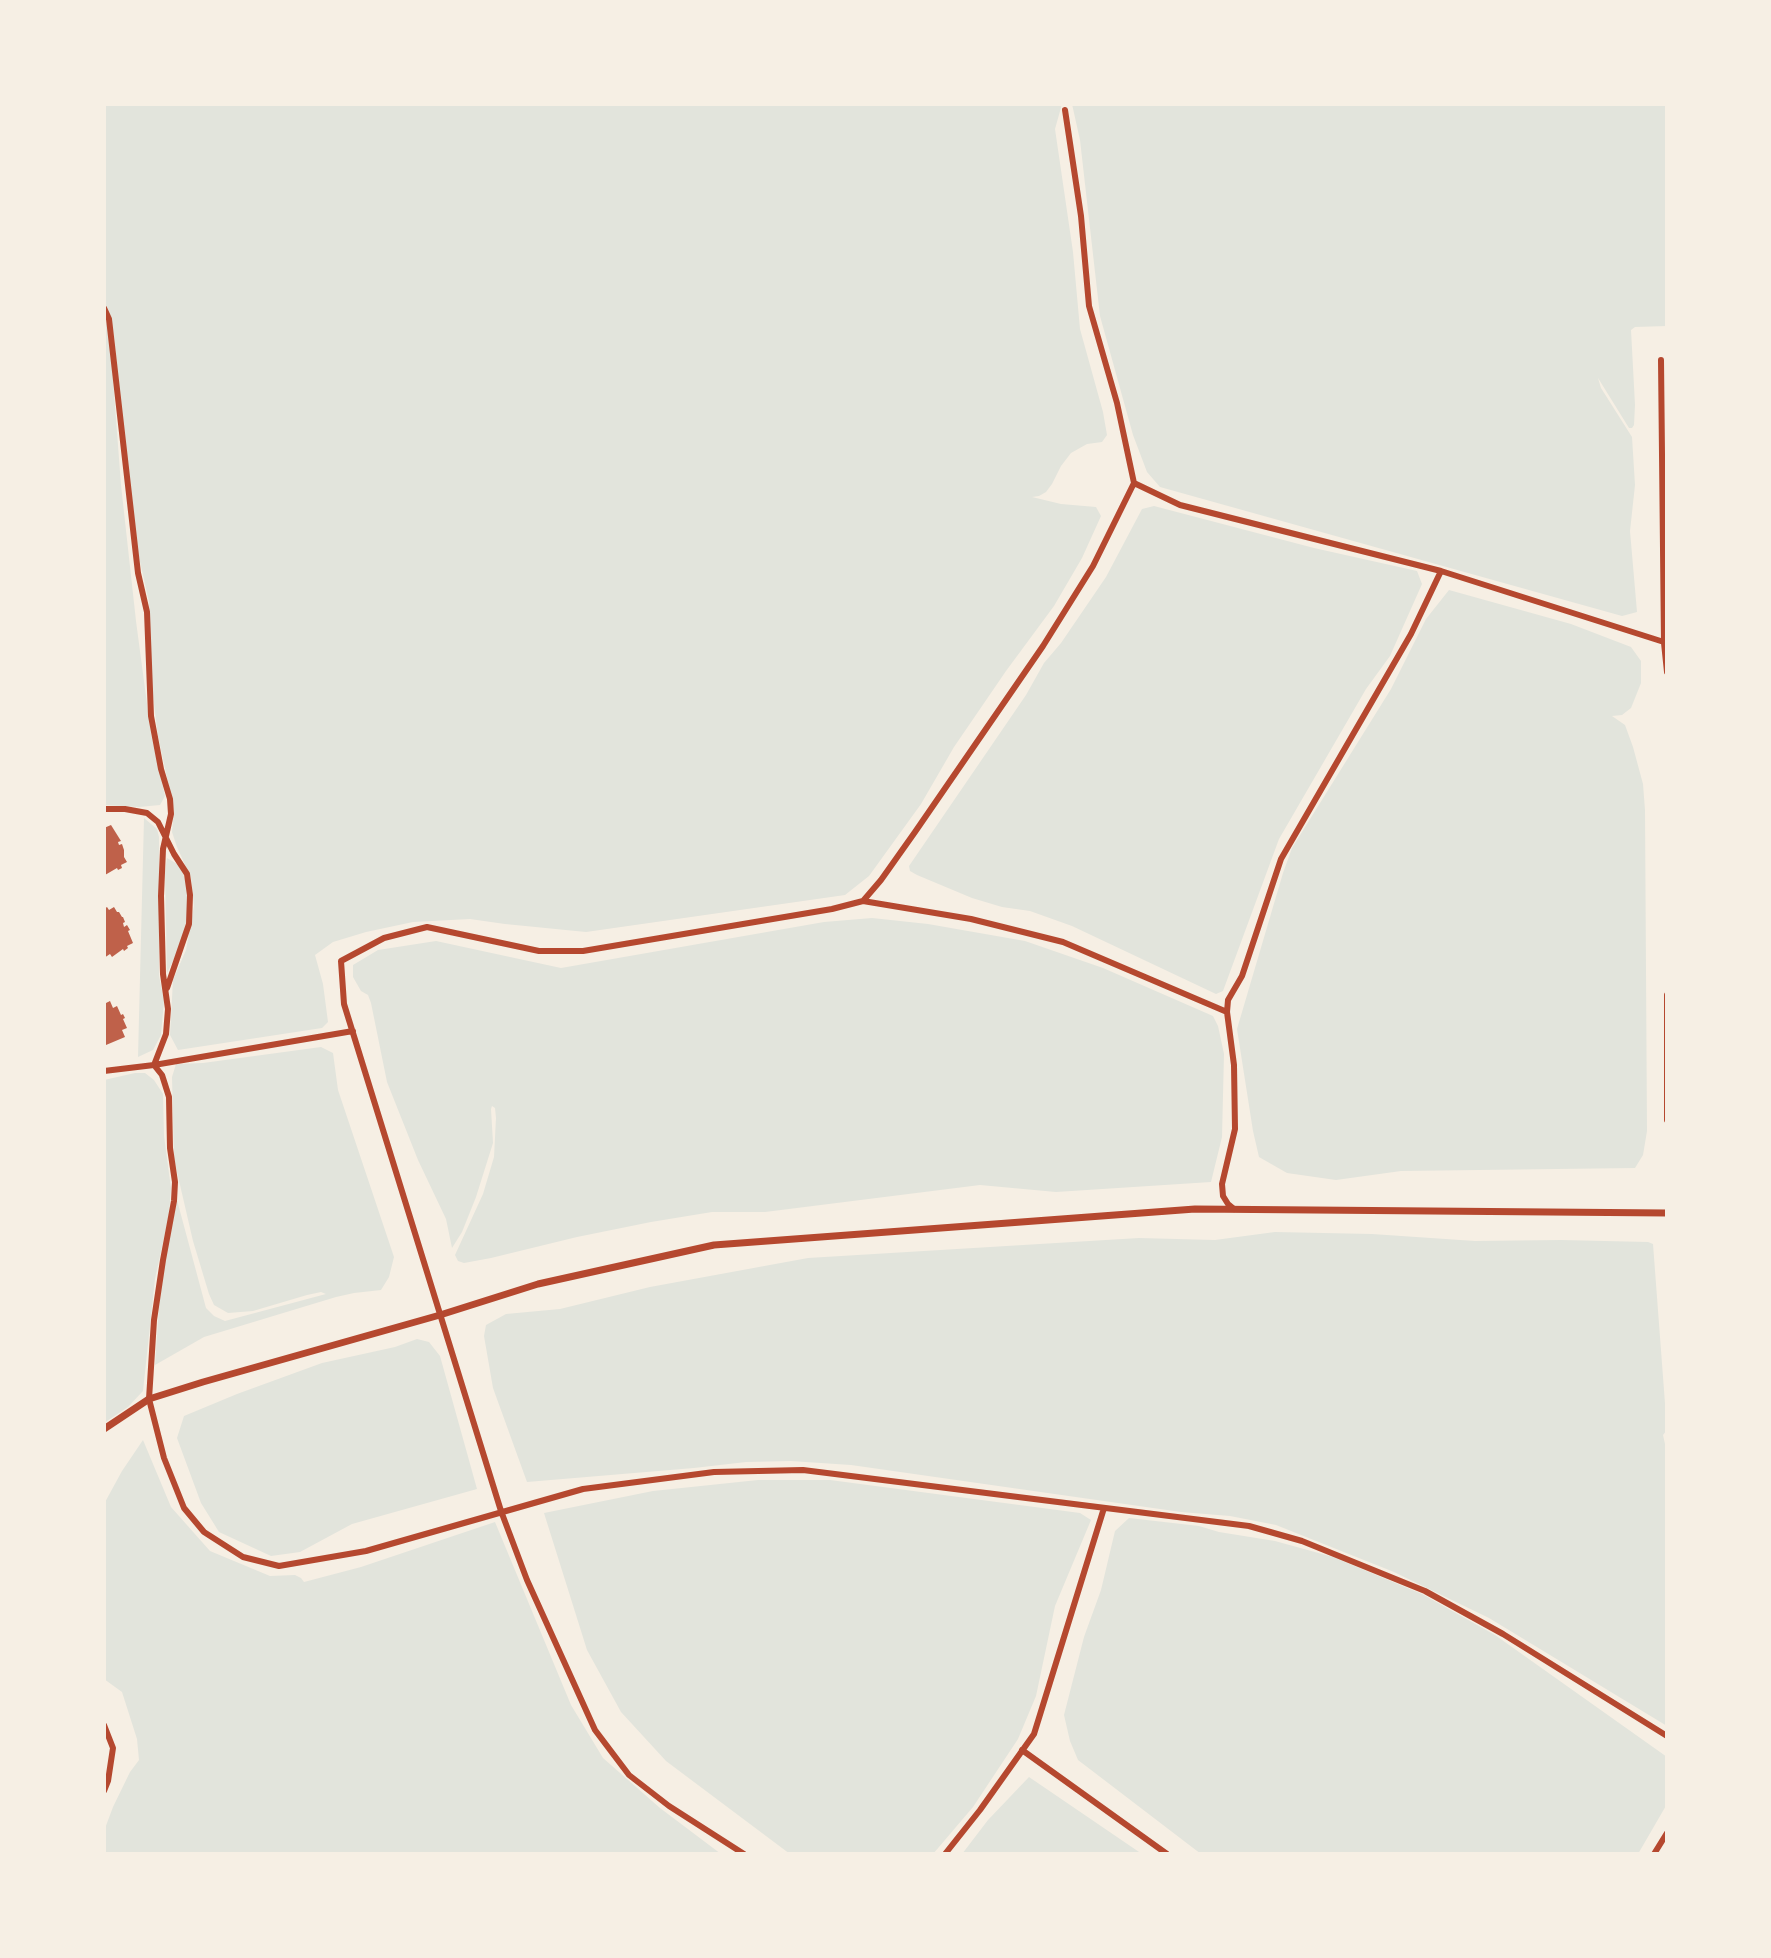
<!DOCTYPE html>
<style>
body{margin:0}
#map{position:relative;width:1771px;height:1958px;overflow:hidden;background:#f6efe4;font-family:"IBM Plex Serif",serif}
canvas{display:block}
.frame{position:absolute;inset:0;border:106px solid #f6efe4;pointer-events:none}
</style>
<div id="map">
<canvas width="1771" height="1958"></canvas>
<div class="frame"></div>
</div>
<script>
const context = document.querySelector('canvas').getContext('2d');
context.lineJoin = 'round';
function paint(path, color) { context.fillStyle = color; context.fill(path, 'evenodd'); }
const poly = rows => new Path2D(rows.map(r => 'M' + r).join(''));
function stroke(path, color, width, dash) { context.strokeStyle = color; context.lineWidth = width; context.lineCap = dash ? 'butt' : 'round'; context.setLineDash(dash || []); context.stroke(path); }
paint(poly([
 [104,104,1062,104,1055,129,1073,252,1080,329,1103,412,1107,435,1102,442,1087,444,1071,453,1061,466,1052,484,1046,492,1039,496,1032,497,1061,504,1096,507,1101,516,1082,558,1054,606,1006,671,954,747,921,804,869,876,845,895,586,932,505,924,470,919,413,922,366,932,333,942,315,955,323,984,328,1022,322,1028,178,1050,170,1035,173,980,186,950,194,906,191,878,177,847,172,832,174,810,158,736,152,688,149,602,133,530,114,336,110,315,104,304],
 [1072,104,1667,104,1667,326,1635,327,1631,330,1635,405,1634,425,1632,428,1629,428,1598,378,1601,388,1632,437,1635,485,1630,531,1637,612,1622,616,1160,487,1147,472,1133,435,1100,316,1080,140],
 [104,314,108,328,112,366,121,485,136,621,151,734,165,796,160,805,139,807,104,805],
 [1154,506,1314,548,1417,571,1422,584,1390,656,1366,689,1279,839,1223,991,1216,994,1072,926,1030,911,1002,907,972,898,917,875,910,871,909,866,1026,695,1044,663,1061,643,1106,577,1142,509],
 [1449,590,1571,624,1631,647,1641,661,1641,683,1631,708,1622,715,1612,716,1625,725,1633,747,1643,784,1645,810,1647,1131,1643,1155,1635,1168,1401,1171,1336,1180,1287,1173,1259,1157,1253,1131,1237,1029,1283,873,1292,848,1391,689,1426,619],
 [144,818,157,829,159,837,159,976,164,1001,161,1035,153,1050,138,1057],
 [167,858,179,865,187,883,188,915,179,949,167,973,165,872],
 [872,918,928,924,1025,941,1103,968,1213,1016,1218,1026,1224,1054,1222,1137,1211,1182,1056,1192,980,1185,765,1212,712,1212,651,1222,577,1237,491,1258,464,1263,458,1261,455,1255,483,1194,494,1157,496,1118,495,1108,492,1106,491,1109,493,1143,476,1197,462,1232,452,1248,446,1219,418,1160,387,1082,371,1003,368,995,361,991,353,977,353,965,378,950,436,941,561,968,824,922],
 [321,1047,333,1053,338,1090,394,1257,389,1277,381,1290,354,1293,336,1297,204,1337,155,1365,159,1307,165,1261,177,1200,206,1308,214,1316,225,1321,326,1294,321,1292,307,1295,253,1311,228,1313,214,1305,209,1294,193,1241,174,1159,172,1077,176,1064,203,1063],
 [135,1073,145,1073,154,1080,163,1094,164,1136,171,1188,169,1215,155,1279,143,1391,128,1407,104,1423,104,1080],
 [1275,1232,1372,1234,1475,1241,1561,1240,1648,1242,1653,1244,1667,1430,1663,1435,1667,1453,1667,1726,1489,1618,1394,1572,1276,1525,1230,1516,1181,1512,851,1465,791,1461,746,1462,694,1468,527,1482,493,1388,484,1336,486,1325,506,1314,560,1309,650,1287,808,1258,1139,1238,1215,1240],
 [417,1339,429,1342,440,1356,477,1489,352,1524,300,1552,271,1556,219,1532,201,1503,177,1438,184,1416,237,1394,322,1363,395,1347],
 [143,1440,171,1507,210,1551,270,1576,295,1575,301,1578,304,1582,361,1567,495,1522,571,1705,603,1758,660,1808,721,1854,104,1854,104,1831,113,1807,130,1772,139,1760,137,1739,122,1692,104,1679,104,1504,122,1471],
 [758,1480,830,1480,1080,1513,1091,1520,1055,1606,1036,1696,1018,1739,973,1807,933,1854,790,1854,666,1761,621,1712,587,1650,544,1513,653,1491],
 [1129,1518,1199,1526,1219,1532,1275,1541,1333,1557,1422,1594,1495,1635,1667,1757,1667,1804,1638,1854,1201,1854,1078,1760,1070,1741,1064,1715,1084,1637,1101,1590,1115,1531],
 [1029,1777,1142,1854,962,1854,988,1820]
]), '#e2e4dc');
paint(poly([
 [111,825,121,841,118,842,119,845,122,844,124,850,124,857,127,862,121,865,122,868,118,870,117,868,105,875,104,828],
 [107,907,109,910,114,907,117,912,119,912,122,917,123,917,125,922,123,923,124,927,127,925,130,930,128,931,133,943,127,946,128,948,124,951,123,949,112,957,110,954,104,958,104,909],
 [110,1001,113,1008,117,1006,121,1015,123,1014,125,1018,123,1019,127,1028,122,1030,125,1037,106,1045,104,1040,104,1004]
]), '#bf614a');
stroke(poly([
 [104,308,109,319,138,573,147,612,151,716,161,769,170,799,171,814,163,849,161,896,163,974,168,1009,166,1034,154,1065,162,1075,169,1097,170,1148,175,1182,174,1201,163,1260,154,1320,149,1399,164,1458,184,1508,204,1532,243,1557,279,1566,366,1551,583,1489,714,1472,803,1470,1249,1526,1302,1541,1425,1591,1503,1634,1667,1736],
 [1661,360,1664,643,1667,672],
 [1134,483,1180,505,1441,571,1667,643],
 [104,809,125,809,147,813,158,822,174,854,187,874,190,895,189,924,167,988],
 [863,901,971,919,1063,942,1227,1012],
 [1667,995,1667,1120],
 [104,1071,154,1065,353,1031],
 [1234,1209,1228,1204,1223,1196,1222,1184,1235,1129,1234,1065,1227,1012,1228,1000,1242,976,1281,859,1411,634,1441,571],
 [104,1725,113,1748,108,1781,104,1791],
 [1022,1750,1167,1854],
 [744,1854,669,1806,629,1775,595,1730,527,1580,501,1511,344,1004,341,961,384,938,427,927,539,951,583,951,832,909,863,901,881,880,915,832,1043,646,1093,566,1134,483,1117,403,1089,306,1081,216,1065,110],
 [945,1854,980,1810,1034,1734,1104,1508],
 [1654,1854,1667,1833]
]), '#b5482f', 6);
stroke(poly([
 [104,1429,149,1399,203,1382,440,1315,538,1284,714,1245,1195,1209,1667,1213]
]), '#b5482f', 7);
</script>
